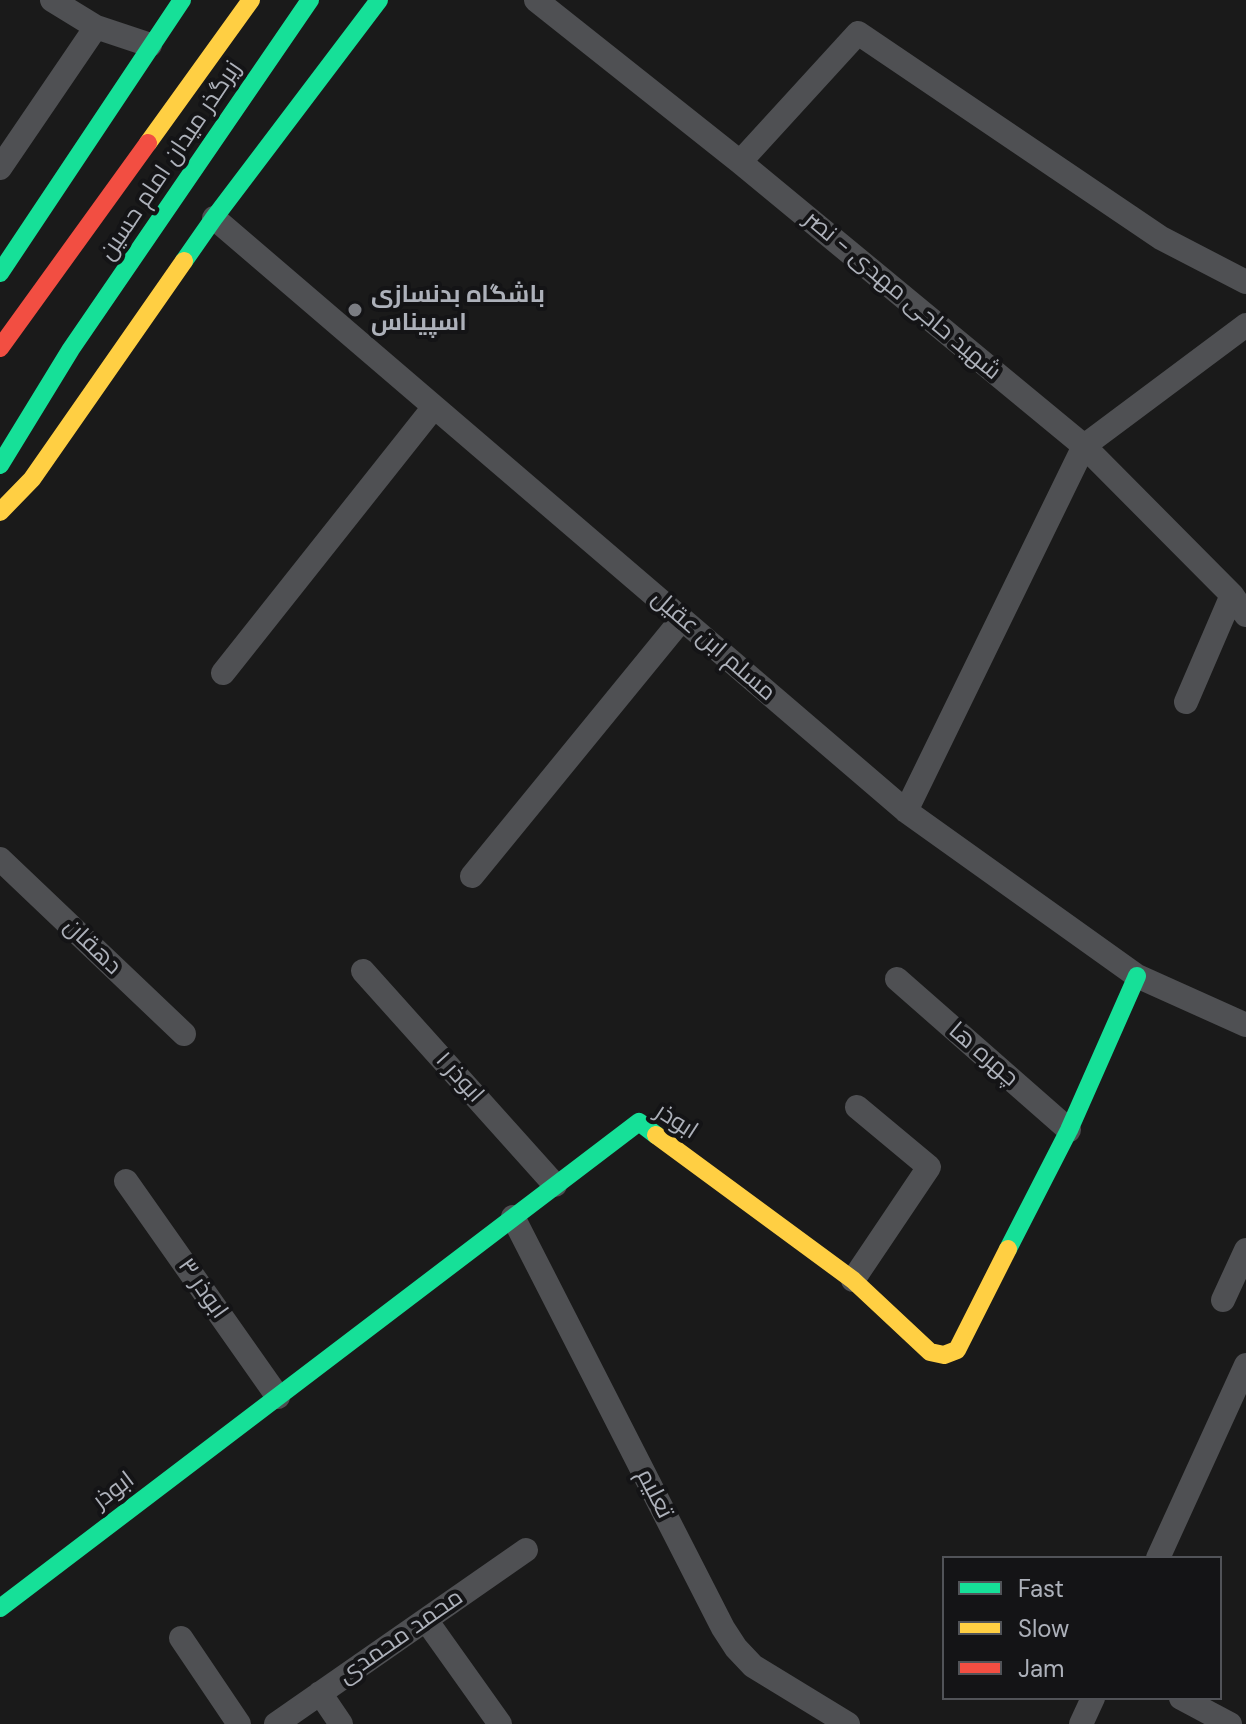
<!DOCTYPE html>
<meta charset="utf-8">
<style>
body{margin:0}
#map{position:relative;width:1246px;height:1724px;overflow:hidden;background:#1a1a1a;font-family:"DM Sans",sans-serif}
canvas{display:block}
.legend{position:absolute;left:942px;top:1556px;width:280px;height:144px;box-sizing:border-box;background:#141416;border:2px solid #515358;margin:0;padding:10px 14px;list-style:none;font-size:24px;color:#adb1ba}
.legend li{display:flex;align-items:center;gap:16px;height:40px}
.legend b{width:40px;border:2px solid #515358}
</style>
<div id="map">
<canvas width="1246" height="1724"></canvas>
<ul class="legend">
<li><b style="height:10px;background:#16e098"></b>Fast</li>
<li><b style="height:10px;background:#ffcf43"></b>Slow</li>
<li><b style="height:10px;background:#f24e42"></b>Jam</li>
</ul>
</div>
<script>
const context = document.querySelector('canvas').getContext('2d');
context.lineJoin = 'round';
const poly = rows => new Path2D(rows.map(r => 'M' + r).join(''));
function stroke(path, color, width, dash) { context.strokeStyle = color; context.lineWidth = width; context.lineCap = dash ? 'butt' : 'round'; context.setLineDash(dash || []); context.stroke(path); }
function label(font, color, halo, rows, align = 'center') {
  context.font = font + ' "DM Sans",Cairo,sans-serif'; context.lineWidth = 8; context.setLineDash([]); context.textBaseline = 'middle'; context.strokeStyle = halo; context.fillStyle = color; for (const [text, x, y, turn = 0] of rows) {
    context.save(); context.translate(x, y); context.rotate((+turn || 0) * Math.PI / 180); context.textAlign = isNaN(turn) ? turn : align; if (halo) context.strokeText(text, 0, 0); context.fillText(text, 0, 0); context.restore();
  }
}
stroke(poly([
 [52,0,96,27,150,45],
 [536,0,740,162,1084,446,1232,595,1246,615],
 [740,162,858,33,1161,238,1246,282],
 [0,168,96,27],
 [214,218,906,811,1137,976,1246,1025],
 [223,673,434,407],
 [1186,702,1232,595],
 [906,811,1084,446,1246,325],
 [0,859,184,1034],
 [472,876,682,619],
 [363,971,555,1185],
 [897,979,1069,1130],
 [126,1181,278,1397],
 [513,1217,723,1628,736,1648,753,1666,848,1724],
 [853,1280,929,1167,857,1107],
 [1223,1300,1246,1250],
 [1158,1558,1246,1365],
 [426,1620,500,1724],
 [181,1638,239,1724],
 [320,1693,341,1724],
 [1181,1698,1230,1724],
 [276,1724,526,1550],
 [1081,1724,1093,1698]
]), '#4f5053', 24);
stroke(poly([
 [184,261,214,218,379,0],
 [0,273,182,0],
 [0,465,71,349,310,0],
 [1008,1249,1069,1130,1137,976],
 [0,1608,639,1122,656,1135]
]), '#16e098', 18);
stroke(poly([
 [148,143,251,0],
 [0,512,32,479,184,261],
 [656,1135,853,1280,930,1352,944,1355,957,1350,1008,1249]
]), '#ffcf43', 18);
stroke(poly([
 [0,348,148,143]
]), '#f24e42', 18);
for (const [x, y, r, color] of [
 [355,310,8,"#7a7c82"]
]) { const dot = new Path2D(); dot.arc(x, y, r, 0, 2 * Math.PI); context.fillStyle = color; context.fill(dot); stroke(dot, '#141416', 3); }
label('24px', '#adb1ba', '#141416', [
 ["زیرگذر میدان امام حسین",171,161,-56],
 ["شهید حاجی مهدی - نصر",902,296,40],
 ["مسلم ابن عقیل",713,646,41],
 ["دهقان",92,947,44],
 ["چهره ها",983,1055,41],
 ["ابوذر ۱",459,1078,48],
 ["ابوذر",676,1122,33],
 ["ابوذر ۳",202,1289,55],
 ["ابوذر",114,1491,-37],
 ["تعلیم",654,1494,63],
 ["محمد محمدی",401,1637,-35]
]);
label('bold 24px', '#adb1ba', '#141416', [
 ["باشگاه بدنسازی",371,296],
 ["اسپیناس",371,324]
], 'left');
</script>
